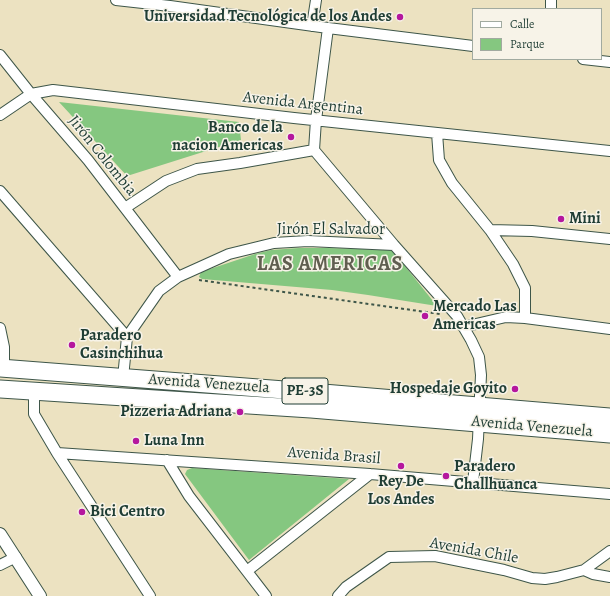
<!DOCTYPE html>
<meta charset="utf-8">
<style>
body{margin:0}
#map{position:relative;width:610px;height:596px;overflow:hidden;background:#ece2c1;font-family:Alegreya,serif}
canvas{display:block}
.legend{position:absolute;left:472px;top:8px;width:130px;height:52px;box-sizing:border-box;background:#f7f3e8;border:1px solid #a1aaa0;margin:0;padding:5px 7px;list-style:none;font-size:12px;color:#1f3d34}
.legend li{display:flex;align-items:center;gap:8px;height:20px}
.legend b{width:20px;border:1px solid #a1aaa0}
</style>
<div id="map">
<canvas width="610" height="596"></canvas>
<ul class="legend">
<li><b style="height:5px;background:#fff"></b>Calle</li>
<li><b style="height:11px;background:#85c780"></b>Parque</li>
</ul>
</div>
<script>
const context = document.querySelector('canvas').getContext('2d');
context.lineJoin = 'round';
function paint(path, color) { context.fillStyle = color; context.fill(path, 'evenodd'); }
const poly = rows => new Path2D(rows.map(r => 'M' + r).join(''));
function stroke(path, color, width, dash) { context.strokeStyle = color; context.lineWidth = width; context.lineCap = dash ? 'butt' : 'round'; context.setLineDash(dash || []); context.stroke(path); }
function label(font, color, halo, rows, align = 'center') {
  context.font = font + ' Alegreya,serif'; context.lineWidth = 3; context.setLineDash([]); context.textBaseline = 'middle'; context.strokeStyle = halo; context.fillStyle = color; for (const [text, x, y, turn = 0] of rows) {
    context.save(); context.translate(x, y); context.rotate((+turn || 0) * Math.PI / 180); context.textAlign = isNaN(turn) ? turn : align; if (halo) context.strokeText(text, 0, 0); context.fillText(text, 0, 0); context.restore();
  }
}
paint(poly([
 [59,102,239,122,241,140,127,176],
 [299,248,327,248,392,250,437,306,368,295,332,290,202,279,199,277,201,272,255,254,271,250],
 [192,468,349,479,249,560,185,474,187,470]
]), '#85c780');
const minor = poly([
 [116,0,170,6,328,28,473,46],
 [551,9,551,0],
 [312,26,316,0],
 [328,28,316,120,314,150,394,245,457,316,471,340,479,357,481,375,478,439,473,482],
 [0,55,31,94,88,160,178,277],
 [583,59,610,62],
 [0,115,31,94,53,90,294,118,610,151],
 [437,133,439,160,452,183,490,230,513,264,525,288,525,318],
 [0,191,127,337],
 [125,208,166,181,197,169,240,163,314,150],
 [490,230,532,231,610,239],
 [463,327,506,317,525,318,610,329],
 [0,328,4,347,4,368],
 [123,378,127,337,159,291,178,277,229,254,274,243,308,241,394,245],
 [34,391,34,414,57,453,150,596],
 [57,453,370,474,610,494],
 [167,460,189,496,266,596],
 [0,565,16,557],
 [584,570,593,574,610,577],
 [247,571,370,474],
 [338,596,346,587,389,557,435,556,504,570,532,578,545,579,557,577,584,570,610,551]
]);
const tertiary = poly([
 [0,534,40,596]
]);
const trunk = poly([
 [0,368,323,393,610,417],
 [0,389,311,409,478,423,610,434]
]);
stroke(minor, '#3e5649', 12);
stroke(tertiary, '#3e5649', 14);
stroke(trunk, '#3e5649', 19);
stroke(poly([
 [199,280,440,314]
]), '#3e5649', 2, [3, 3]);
stroke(minor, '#fff', 10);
stroke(tertiary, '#fff', 12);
stroke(trunk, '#fff', 17);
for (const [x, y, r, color] of [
 [400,17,4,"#b5179e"],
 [291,137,4,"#b5179e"],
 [561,219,4,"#b5179e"],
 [425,316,4,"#b5179e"],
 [72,345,4,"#b5179e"],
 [515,389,4,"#b5179e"],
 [240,412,4,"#b5179e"],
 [136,441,4,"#b5179e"],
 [401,466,4,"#b5179e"],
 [446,476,4,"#b5179e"],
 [82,512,4,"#b5179e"]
]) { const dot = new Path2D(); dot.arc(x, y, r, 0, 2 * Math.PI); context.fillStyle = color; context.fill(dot); stroke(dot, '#f7f3e8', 1.5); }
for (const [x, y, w] of [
 [305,391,46]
]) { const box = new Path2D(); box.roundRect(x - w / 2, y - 13, w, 26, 3); context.fillStyle = '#f7f3e8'; context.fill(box); stroke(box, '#1f3d34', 1); }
label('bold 15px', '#1f3d34', null, [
 ["PE-3S",305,391]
]);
label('bold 16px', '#1f3d34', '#f7f3e8', [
 ["Universidad Tecnológica de los Andes",392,17,"right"],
 ["Banco de la",283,128,"right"],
 ["nacion Americas",283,146,"right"],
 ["Mini",569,219],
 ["Mercado Las",433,307],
 ["Americas",433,325],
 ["Paradero",80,336],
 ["Casinchihua",80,354],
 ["Hospedaje Goyito",507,389,"right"],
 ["Pizzeria Adriana",232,412,"right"],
 ["Luna Inn",144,441],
 ["Paradero",454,467],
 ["Challhuanca",454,485],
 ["Rey De",401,482,"center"],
 ["Los Andes",401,500,"center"],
 ["Bici Centro",90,512]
], 'left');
label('16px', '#1f3d34', '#f7f3e8', [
 ["Avenida Argentina",303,104,6],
 ["Jirón Colombia",102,156,51],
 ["Jirón El Salvador",331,230],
 ["Avenida Venezuela",209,384,4],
 ["Avenida Venezuela",532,427,5],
 ["Avenida Brasil",334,456,4],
 ["Avenida Chile",474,551,10]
]);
context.letterSpacing = '1px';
label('bold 20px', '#605f50', '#f7f3e8', [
 ["LAS AMERICAS",330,265]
]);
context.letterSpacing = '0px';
</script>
